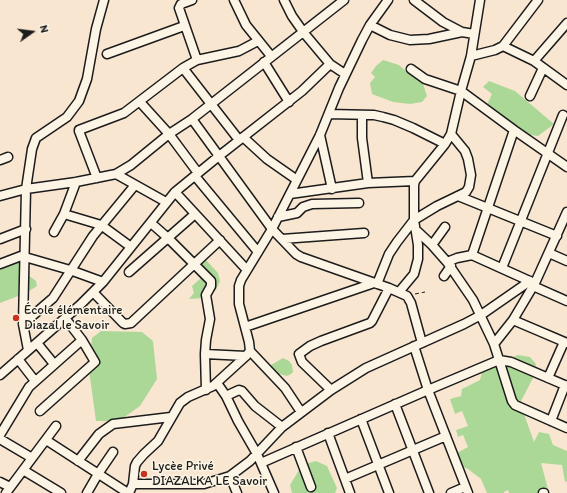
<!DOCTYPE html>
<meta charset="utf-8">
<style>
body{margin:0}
#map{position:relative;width:567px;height:493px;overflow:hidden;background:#f9e6d1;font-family:Itim,sans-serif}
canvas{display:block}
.north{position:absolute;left:12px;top:12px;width:40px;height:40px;-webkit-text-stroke:3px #fcf5e5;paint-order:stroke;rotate:76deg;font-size:11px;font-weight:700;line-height:16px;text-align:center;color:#1c1c1c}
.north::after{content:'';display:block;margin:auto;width:14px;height:18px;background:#1c1c1c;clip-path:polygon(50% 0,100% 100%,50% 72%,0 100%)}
</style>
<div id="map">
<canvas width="567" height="493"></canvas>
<div class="north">N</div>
</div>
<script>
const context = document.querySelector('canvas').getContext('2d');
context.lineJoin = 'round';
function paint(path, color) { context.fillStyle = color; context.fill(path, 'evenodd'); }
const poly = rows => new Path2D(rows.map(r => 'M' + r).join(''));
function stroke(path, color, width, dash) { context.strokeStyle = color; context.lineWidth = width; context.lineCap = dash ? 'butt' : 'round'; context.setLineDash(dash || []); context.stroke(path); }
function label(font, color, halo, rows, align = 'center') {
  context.font = font + ' Itim,sans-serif'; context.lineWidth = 3; context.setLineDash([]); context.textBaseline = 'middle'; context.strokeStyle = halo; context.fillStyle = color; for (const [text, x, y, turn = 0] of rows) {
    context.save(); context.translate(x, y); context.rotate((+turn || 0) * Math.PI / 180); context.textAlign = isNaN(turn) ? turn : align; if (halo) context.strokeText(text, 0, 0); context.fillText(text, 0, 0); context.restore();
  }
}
paint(poly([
 [383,60,399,65,406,71,423,84,427,96,422,102,410,104,393,102,372,94,370,83,375,77,371,73,376,66],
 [489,81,515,91,554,124,538,136,510,132,484,111,492,94,483,87],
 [27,247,28,275,36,281,37,286,26,293,0,303,0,260,22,255],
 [206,260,218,273,220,281,216,290,204,298,189,299,194,293,192,286,201,278,195,270],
 [101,331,142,332,153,341,157,379,140,406,119,421,96,421,89,370,92,338],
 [518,355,530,357,536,364,533,378,520,403,534,442,539,432,549,434,553,445,567,451,567,481,565,482,562,465,541,463,549,493,509,493,508,490,504,492,504,493,487,493,481,479,468,469,461,466,455,454,468,447,463,435,458,437,456,430,468,426,462,411,455,414,450,399,461,396,462,389,480,380,482,372,493,365],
 [283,358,289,361,292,365,293,372,291,374,287,376,279,374,273,373,266,368],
 [316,461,327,466,337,488,335,493,292,493,290,485,302,465]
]), '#acd897');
const minor = poly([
 [192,0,181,4,179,8,197,60],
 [234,0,246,25,271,56],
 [284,0,292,16,304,33,330,64,345,74],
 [414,0,443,22,462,32,474,34],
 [370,25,390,35,410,40,429,39,462,32],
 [503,46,534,61,567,85],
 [107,54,184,26],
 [471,56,495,50,503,46,538,0],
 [534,61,567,23],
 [264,62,289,102],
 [183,68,239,140],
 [411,69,425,79,461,91,514,130,567,167],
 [530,96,543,68],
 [140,102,169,134,198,173],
 [329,114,374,115,383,117,394,120,413,128,445,144],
 [362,115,362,138,368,183],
 [192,119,272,229,296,254,301,257,389,288,407,296,411,303,422,343],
 [320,135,332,189],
 [243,137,267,159,297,180],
 [0,160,8,157],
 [116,174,166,202],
 [195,176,258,252],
 [97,178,79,131,79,130,124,113,183,68,197,60,239,51,258,41],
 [175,192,247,270],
 [290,194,368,183,415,181],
 [0,196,26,189,76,182,116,174,131,165,169,134,192,119,344,0],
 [458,196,557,236],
 [64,214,101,225,131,247],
 [278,217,297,213,303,207,312,204,359,203],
 [151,223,168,238,211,281,211,286,206,295,210,319,206,340,205,354,206,390],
 [416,230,432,245,447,262,473,300,494,344,512,401,515,405,567,428],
 [54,232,64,214,76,182],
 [0,239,26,229],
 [282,239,364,233],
 [432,245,445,227],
 [549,253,567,261],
 [472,255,514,130],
 [447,262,457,258,472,255,534,283],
 [0,264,21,256,25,257,70,270,103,282],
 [502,268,563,115],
 [129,272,195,214],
 [444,276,451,266],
 [377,284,389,254,397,242,414,220,437,206,466,192,469,187,471,175,468,159,465,151,451,134],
 [533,286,567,301],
 [93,292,123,323,125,324,131,323,220,240],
 [399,292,414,274,418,259,418,245,414,220,414,185,415,181,445,144,451,134,461,91,471,56,480,0],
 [513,320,567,343],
 [23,324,53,298,93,236,135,185],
 [245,327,374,283],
 [37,343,54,364],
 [494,344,513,320,535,283,567,212],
 [414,346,428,390,468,493],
 [28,350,23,324,26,189,32,149,36,138,67,117,79,101,87,79,96,29,104,0],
 [250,351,285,388,301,412],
 [205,354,246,356],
 [18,359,35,381],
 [0,375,80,305,103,282,175,192,219,156,302,91,330,64],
 [548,378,564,342],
 [217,383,226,396,238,421,257,454,274,493],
 [331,390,302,362,299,354,310,346,321,341,370,323,372,321,389,288],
 [226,396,239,390,242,391,255,406,282,427],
 [395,404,429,493],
 [40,411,95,362,82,340,65,318],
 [361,419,389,493],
 [551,421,565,385],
 [328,433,350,493],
 [0,435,29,387,82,340],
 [0,439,32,458],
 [46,440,128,493],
 [296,447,311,487],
 [78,461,99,434,113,424,171,417],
 [261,463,428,390,499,360,511,362,567,386],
 [23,470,61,493],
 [230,476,237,493],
 [345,479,446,436],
 [0,482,10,487],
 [133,484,204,484,230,476,250,461,282,427,331,390,366,368,464,324,481,315,530,281],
 [6,493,56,426],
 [87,493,98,474,113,452],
 [129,493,133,484,135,466,137,462,144,454,158,441,180,403,188,397,213,386,246,356,250,351,249,342,239,304,239,286,241,280,272,229,320,135,339,88,362,40,370,25,388,0],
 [451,493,465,487],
 [543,493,544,493]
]);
stroke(minor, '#1c1c1c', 11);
stroke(poly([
 [415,294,425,292]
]), '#1c1c1c', 1, [4, 3]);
stroke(minor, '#fcf5e5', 8);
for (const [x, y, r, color] of [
 [16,318,4,"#c8321e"],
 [144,474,4,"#c8321e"]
]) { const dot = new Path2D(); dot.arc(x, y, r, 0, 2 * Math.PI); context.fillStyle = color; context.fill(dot); stroke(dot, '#fcf5e5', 1.5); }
label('13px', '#1c1c1c', '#fcf5e5', [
 ["École élémentaire",24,311],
 ["Diazal le Savoir",24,326],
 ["Lycèe Privé",152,467],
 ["DIAZALKA LE Savoir",152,482]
], 'left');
</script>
